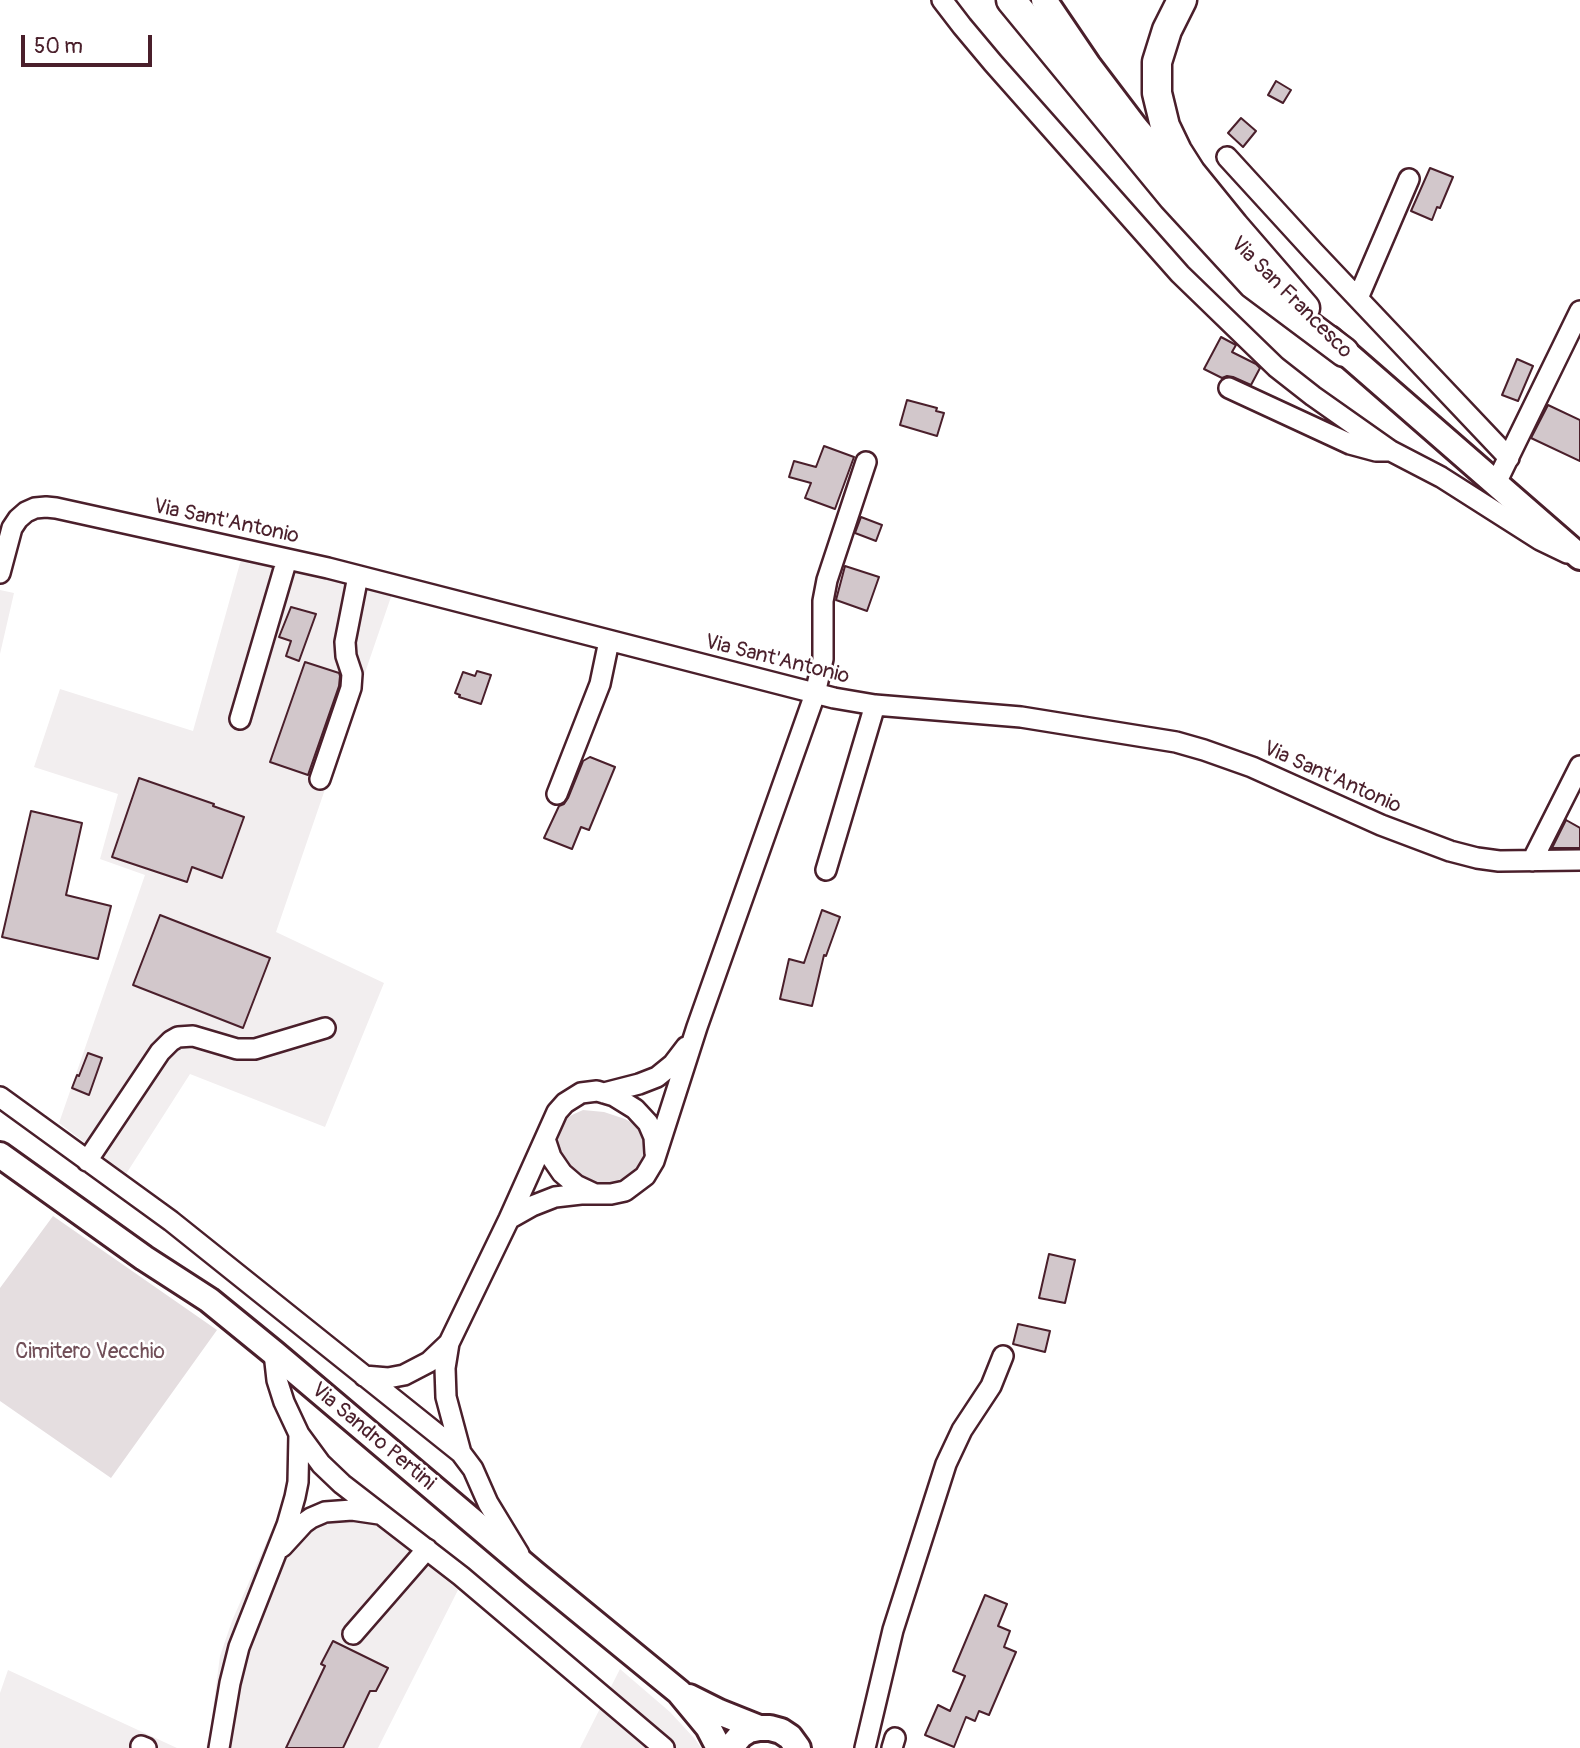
<!DOCTYPE html>
<style>
body{margin:0}
#map{position:relative;width:1580px;height:1748px;overflow:hidden;background:#fff;font-family:Pangolin,sans-serif}
canvas{display:block}
.scale{position:absolute;left:21px;top:35px;width:131px;height:32px;box-sizing:border-box;border:4px solid #4a1f2b;border-top:0;padding-left:9px;font-size:21px;line-height:24px;white-space:nowrap;color:#4a1f2b;-webkit-text-stroke:5px #fff;paint-order:stroke}
</style>
<div id="map">
<canvas width="1580" height="1748"></canvas>
<div class="scale">50 m</div>
</div>
<script>
const context = document.querySelector('canvas').getContext('2d');
context.lineJoin = 'round';
function paint(path, color) { context.fillStyle = color; context.fill(path, 'evenodd'); }
const poly = rows => new Path2D(rows.map(r => 'M' + r).join(''));
function stroke(path, color, width, dash) { context.strokeStyle = color; context.lineWidth = width; context.lineCap = dash ? 'butt' : 'round'; context.setLineDash(dash || []); context.stroke(path); }
function label(font, color, halo, rows, align = 'center') {
  context.font = font + ' Pangolin,sans-serif'; context.lineWidth = 5; context.setLineDash([]); context.textBaseline = 'middle'; context.strokeStyle = halo; context.fillStyle = color; for (const [text, x, y, turn = 0] of rows) {
    context.save(); context.translate(x, y); context.rotate((+turn || 0) * Math.PI / 180); context.textAlign = isNaN(turn) ? turn : align; if (halo) context.strokeText(text, 0, 0); context.fillText(text, 0, 0); context.restore();
  }
}
paint(poly([
 [242,556,392,594,276,932,384,983,325,1127,190,1074,126,1174,59,1123,145,875,100,859,118,794,34,767,60,689,193,731],
 [0,590,14,593,0,654],
 [317,1506,379,1523,458,1590,378,1748,206,1748,210,1732,220,1656,232,1621,276,1520],
 [620,1669,670,1712,695,1739,701,1748,580,1748],
 [8,1670,177,1748,0,1748,0,1693]
]), '#f2eeef');
paint(poly([
 [583,1110,604,1112,625,1119,636,1125,645,1135,649,1155,636,1180,604,1187,571,1171,556,1151,555,1137,561,1123,572,1115],
 [53,1216,217,1330,111,1478,0,1401,0,1288]
]), '#e5dee0');
const building = poly([
 [1276,81,1291,90,1283,103,1268,95,1276,81],
 [1241,118,1256,131,1243,147,1228,133,1241,118],
 [1430,168,1453,177,1440,208,1437,207,1432,220,1411,211,1430,168],
 [1221,337,1236,345,1232,352,1256,364,1260,368,1251,385,1233,377,1227,376,1222,378,1204,369,1221,337],
 [1517,359,1533,366,1518,401,1502,395,1517,359],
 [907,400,937,408,936,411,944,413,937,436,900,425,907,400],
 [1548,405,1580,420,1580,461,1531,438,1548,405],
 [824,446,854,457,835,509,805,498,811,483,789,477,794,461,816,467,824,446],
 [861,517,882,525,876,541,855,533,861,517],
 [845,566,879,577,867,611,836,600,845,566],
 [291,607,316,614,299,661,286,656,291,641,279,637,291,607],
 [305,662,339,673,340,676,339,686,308,775,270,762,305,662],
 [477,671,491,675,481,704,459,697,460,695,455,693,463,672,475,676,477,671],
 [590,757,615,767,589,830,581,827,572,849,544,838,559,806,564,804,568,798,583,761,590,757],
 [139,778,214,804,213,806,244,817,222,878,192,867,187,882,112,857,139,778],
 [31,811,82,823,66,895,111,906,98,959,2,937,31,811],
 [1566,820,1580,828,1580,848,1552,848,1566,820],
 [822,910,840,917,826,956,824,955,812,1006,780,999,789,959,804,963,822,910],
 [160,915,270,958,243,1028,133,985,160,915],
 [88,1053,102,1058,89,1095,72,1088,77,1075,79,1076,88,1053],
 [1049,1254,1075,1260,1065,1303,1039,1298,1049,1254],
 [1018,1324,1050,1331,1045,1352,1013,1344,1018,1324],
 [985,1595,1007,1604,998,1626,1010,1631,1004,1647,1016,1652,989,1715,979,1711,975,1721,966,1717,954,1747,925,1735,938,1705,950,1711,965,1676,953,1671,985,1595],
 [333,1641,388,1668,376,1691,370,1691,343,1748,286,1748,325,1666,321,1664,333,1641]
]);
paint(building, '#d2c7cb');
stroke(building, '#4a1f2b', 2);
const minor = poly([
 [942,0,962,26,993,63,1180,274,1276,367,1313,396,1391,451,1441,477,1540,540,1567,553],
 [1227,157,1313,251,1509,458],
 [1358,298,1409,179],
 [1229,388,1350,444,1376,451,1387,451],
 [1496,483,1580,311],
 [0,573,12,528,18,519,26,512,35,508,46,507,56,508,328,568,834,698,875,705,1021,717,1176,742,1204,750,1252,767,1381,825,1450,851,1477,858,1499,861,1580,860],
 [240,719,287,559],
 [320,779,351,688,352,674,346,656,345,642,358,576],
 [557,794,600,684,609,641],
 [1532,861,1580,766],
 [826,870,875,705],
 [604,1093,639,1084,657,1077,673,1064,686,1047],
 [0,1097,171,1221,461,1453,473,1469,488,1503,519,1554],
 [545,1139,551,1157,562,1173,576,1185,593,1193],
 [87,1161,160,1052,171,1041,178,1037,193,1036,237,1049,255,1049,325,1028],
 [509,1219,532,1206,555,1197,581,1194,611,1194,625,1191,645,1176,654,1161,697,1027,815,694,823,659,823,601,827,580,866,462],
 [274,1353,277,1380,284,1402,299,1434,321,1464,342,1484,461,1576,664,1748],
 [364,1376,388,1378,404,1375,429,1362,449,1343],
 [461,1453,446,1397,445,1368,449,1343,509,1219,557,1112,565,1103,581,1093,597,1091,614,1096,635,1109,648,1123,654,1137,655,1153],
 [282,1547,304,1523,311,1518,325,1512,352,1510,379,1514],
 [353,1634,427,1549],
 [141,1746,146,1748],
 [219,1748,230,1683,239,1647,287,1525,295,1497,298,1482,299,1434],
 [865,1748,893,1630,946,1464,962,1430,991,1386,1003,1356],
 [892,1748,895,1738]
]);
const major = poly([
 [1044,0,1088,65,1135,127,1198,202],
 [1330,339,1580,557],
 [0,1155,144,1258,209,1300,274,1353,535,1574,679,1692,708,1727,719,1748],
 [689,1697,719,1712,759,1728],
 [730,1748,741,1735,749,1730,759,1728,770,1728,781,1731,790,1737,798,1748]
]);
const highway = poly([
 [1011,0,1173,197,1253,284,1344,352],
 [1182,0,1167,30,1157,62,1157,93,1165,126,1177,151,1191,173,1234,226,1305,308]
]);
stroke(minor, '#4a1f2b', 24);
stroke(major, '#4a1f2b', 30);
stroke(highway, '#4a1f2b', 33);
stroke(minor, '#fff', 19);
stroke(major, '#fff', 24);
stroke(highway, '#fff', 28);
label('21px', '#4a1f2b', '#fff', [
 ["Via San Francesco",1291,298,45],
 ["Via Sant'Antonio",226,522,12],
 ["Via Sant'Antonio",777,660,14],
 ["Via Sant'Antonio",1332,778,24],
 ["Via Sandro Pertini",373,1437,40]
]);
label('21px', '#714f58', '#fff', [
 ["Cimitero Vecchio",90,1353]
]);
</script>
